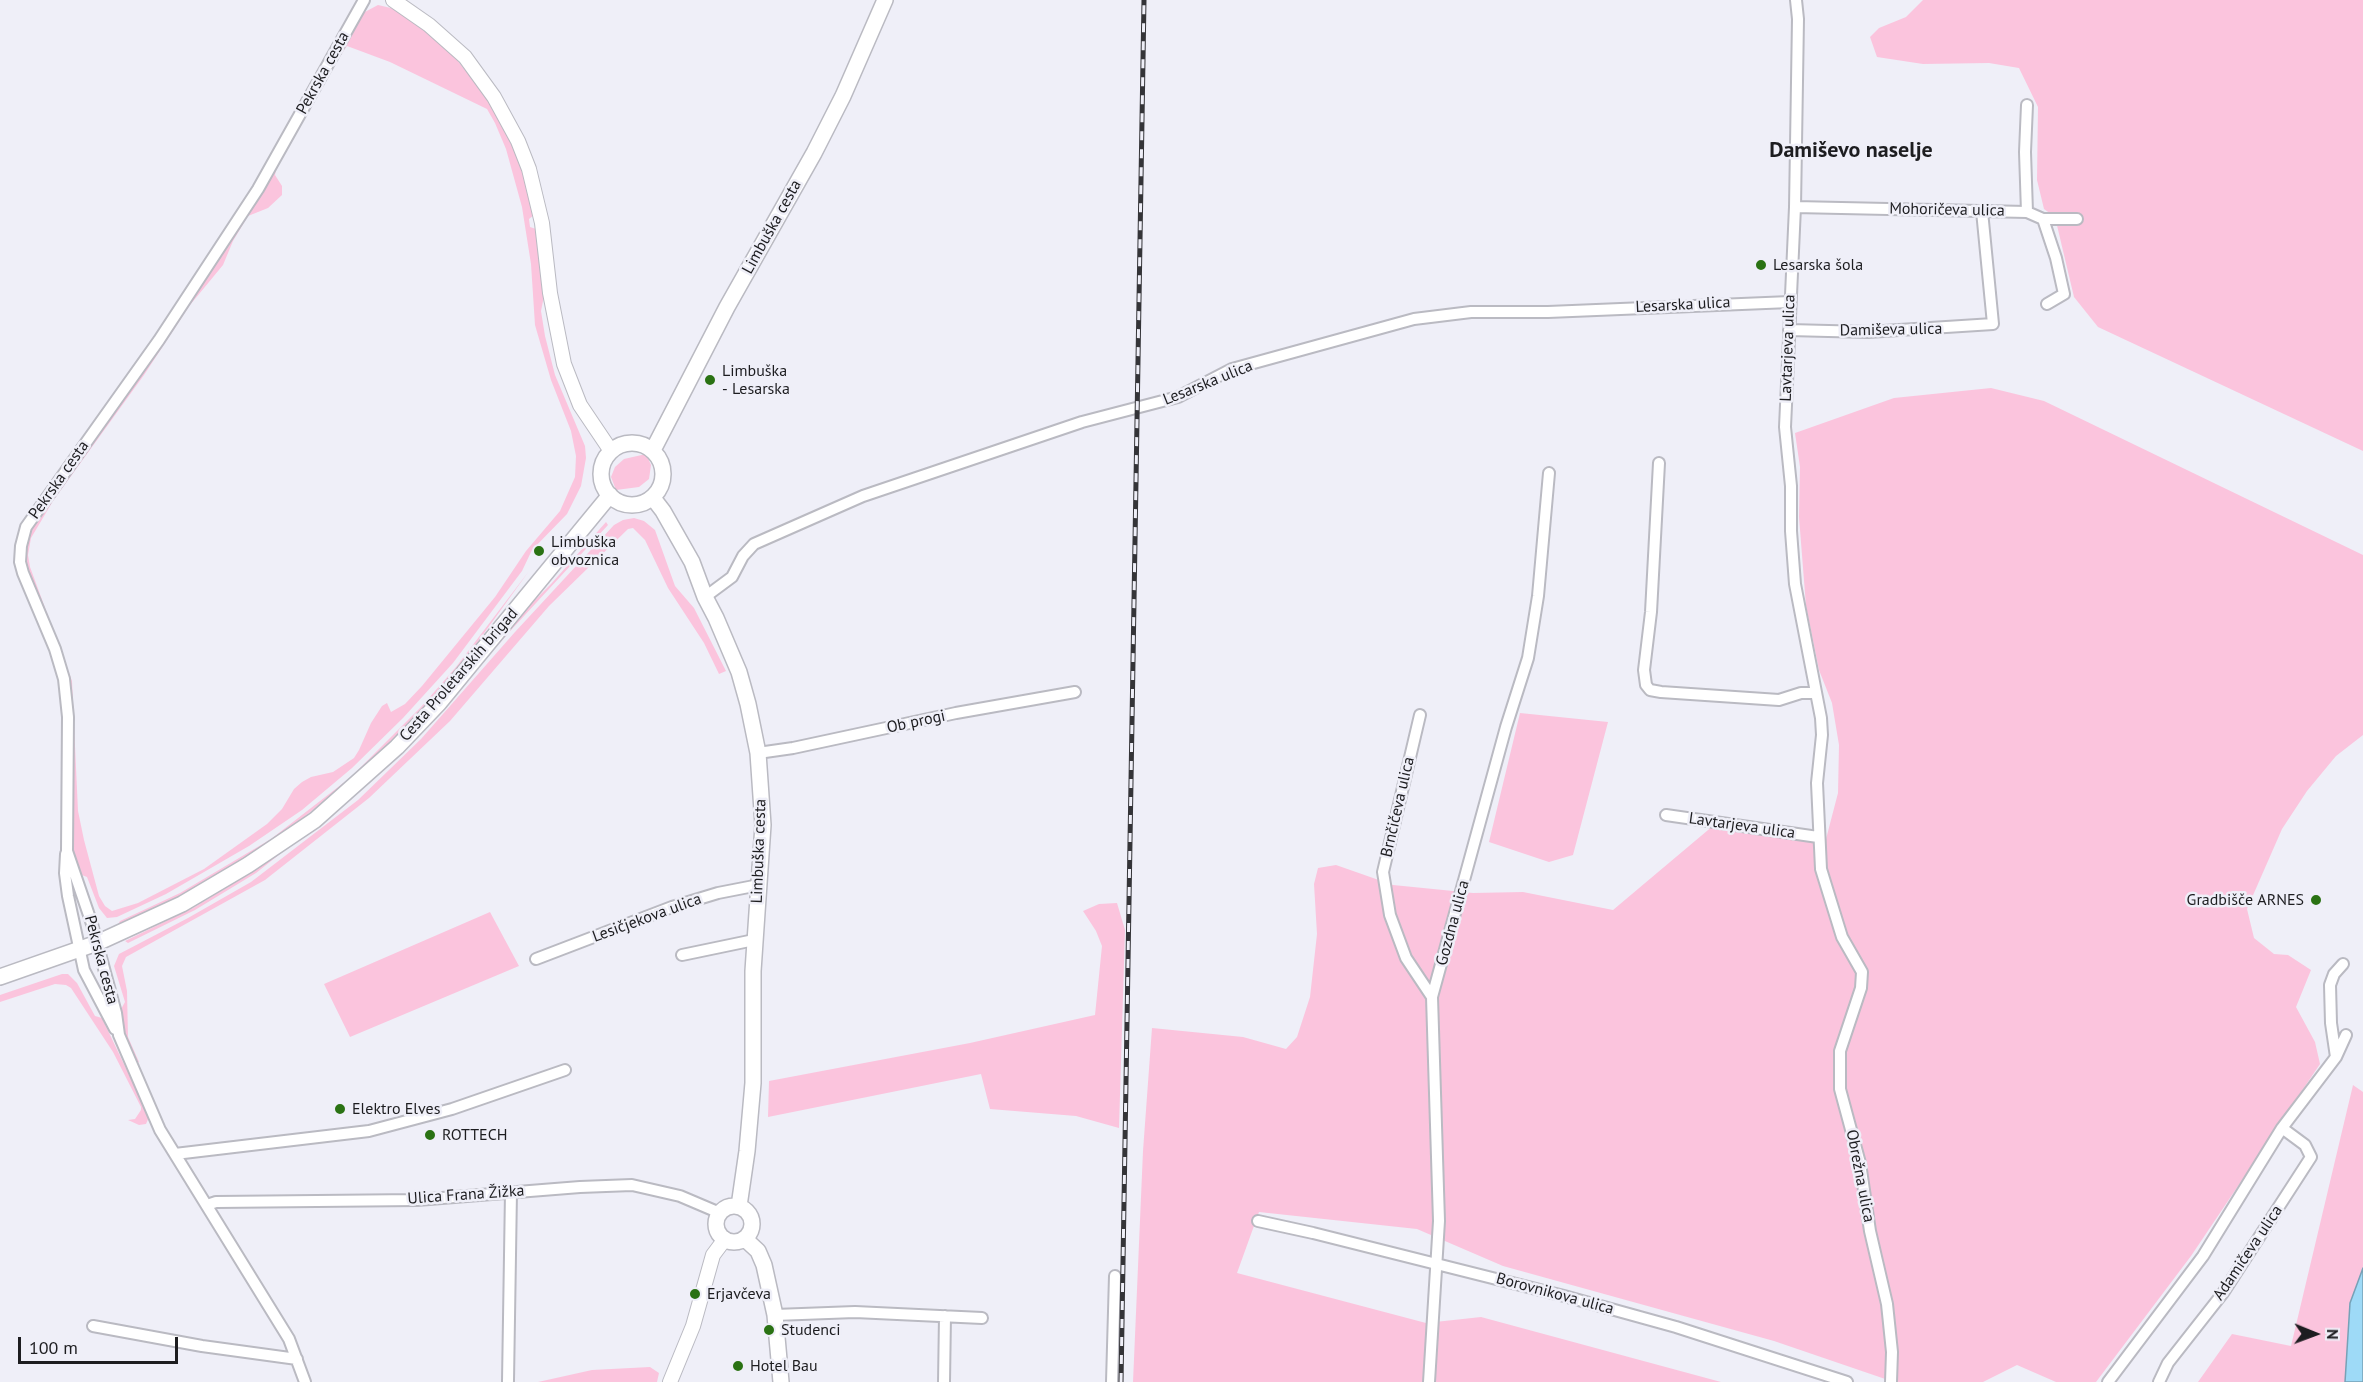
<!DOCTYPE html>
<meta charset="utf-8">
<style>
body{margin:0}
#map{position:relative;width:2363px;height:1382px;overflow:hidden;background:#efeff8;font-family:"PT Sans",sans-serif}
canvas{display:block}
.north{position:absolute;left:2285px;top:1304px;width:60px;height:60px;-webkit-text-stroke:4px #efeff8;paint-order:stroke;rotate:91deg;font-size:16px;font-weight:700;line-height:24px;text-align:center;color:#1d1d20}
.north::after{content:'';display:block;margin:auto;width:21px;height:27px;background:#1d1d20;clip-path:polygon(50% 0,100% 100%,50% 72%,0 100%)}
.scale{position:absolute;left:18px;top:1337px;width:160px;height:27px;box-sizing:border-box;border:3px solid #1d1d20;border-top:0;padding-left:8px;font-size:18px;line-height:21px;white-space:nowrap;color:#1d1d20;-webkit-text-stroke:4px #efeff8;paint-order:stroke}
</style>
<div id="map">
<canvas width="2363" height="1382"></canvas>
<div class="north">N</div>
<div class="scale">100 m</div>
</div>
<script>
const context = document.querySelector('canvas').getContext('2d');
context.lineJoin = 'round';
function paint(path, color) { context.fillStyle = color; context.fill(path, 'evenodd'); }
const poly = rows => new Path2D(rows.map(r => 'M' + r).join(''));
function stroke(path, color, width, dash) { context.strokeStyle = color; context.lineWidth = width; context.lineCap = dash ? 'butt' : 'round'; context.setLineDash(dash || []); context.stroke(path); }
function label(font, color, halo, rows, align = 'center') {
  context.font = font + ' "PT Sans",sans-serif'; context.lineWidth = 5; context.setLineDash([]); context.textBaseline = 'middle'; context.strokeStyle = halo; context.fillStyle = color; for (const [text, x, y, turn = 0] of rows) {
    context.save(); context.translate(x, y); context.rotate((+turn || 0) * Math.PI / 180); context.textAlign = isNaN(turn) ? turn : align; if (halo) context.strokeText(text, 0, 0); context.fillText(text, 0, 0); context.restore();
  }
}
paint(poly([
 [1923,0,2363,0,2363,451,2098,327,2074,297,2055,217,2044,209,2037,180,2038,107,2019,68,1989,63,1923,64,1877,57,1870,37,1879,28,1906,17],
 [378,5,395,9,430,34,453,55,491,102,509,135,521,165,534,215,529,219,530,227,536,229,538,241,544,296,541,311,545,336,555,375,585,446,586,458,581,486,567,514,532,550,522,571,453,663,403,718,352,768,302,810,249,846,166,894,117,917,107,918,99,908,87,877,79,874,73,853,73,724,62,659,48,618,31,581,25,563,25,545,32,526,161,343,227,245,363,13],
 [347,46,390,62,487,109,495,123,506,149,522,207,531,264,535,325,551,380,571,431,576,456,575,477,560,511,526,551,495,597,422,686,405,704,391,712,387,703,382,706,371,723,359,750,354,758,333,772,311,777,302,782,294,789,282,809,267,824,204,869,138,903,112,911,105,906,99,896,84,840,78,811,72,681,30,567,28,555,31,538,53,501,144,375,190,305,223,265,233,241,248,216,268,208,282,195,282,186,275,175,277,165,330,71],
 [1991,388,2044,401,2363,555,2363,735,2336,756,2307,791,2282,829,2247,909,2254,938,2274,954,2288,955,2311,970,2296,1007,2315,1042,2320,1064,2191,1256,2096,1382,2056,1382,2017,1365,1983,1382,1894,1382,1774,1341,1503,1266,1417,1229,1259,1212,1237,1273,1426,1323,1481,1317,1721,1382,1133,1382,1143,1151,1152,1028,1243,1037,1286,1049,1297,1037,1310,997,1317,934,1314,884,1318,868,1336,865,1393,885,1473,893,1523,892,1613,910,1714,825,1826,839,1838,793,1839,745,1832,703,1819,670,1806,606,1799,517,1800,467,1795,433,1894,398],
 [646,454,651,465,649,479,639,487,616,490,611,477,615,467,624,459],
 [634,518,644,521,655,530,675,586,694,608,726,671,719,674,704,643,668,588,645,540,633,528,628,529,549,606,450,721,369,798,265,880,126,957,122,966,127,991,128,1037,139,1062,135,1064,125,1035,120,1011,125,1002,114,966,119,954,188,918,251,882,358,800,421,739,515,632,614,525,623,520],
 [606,522,608,525,512,629,438,714,407,748,363,788,256,873,195,910,128,943,125,941,193,908,254,871,294,840,551,584],
 [529,571,459,668,396,738,353,778,274,841,183,895,117,926,120,921,180,893,271,839,351,777,421,707,456,667],
 [1520,713,1608,722,1573,855,1549,862,1489,842],
 [1117,903,1125,930,1119,1128,1076,1116,990,1109,981,1074,768,1117,769,1081,970,1043,1095,1015,1102,946,1096,931,1083,911,1099,904],
 [490,912,519,966,350,1037,324,984],
 [62,974,68,974,77,983,95,1016,102,1018,149,1117,146,1124,139,1125,128,1120,135,1119,141,1110,141,1107,113,1052,71,988,66,985,55,984,0,1002,0,995],
 [2353,1085,2363,1092,2363,1268,2350,1303,2345,1382,2198,1382,2232,1334,2291,1346],
 [650,1367,659,1373,657,1382,538,1382,592,1370]
]), '#fbc4dd');
const water = poly([
 [2363,1268,2363,1382,2345,1382,2350,1303,2363,1268]
]);
paint(water, '#9edaf7');
stroke(water, '#77a1b6', 1.5);
const minor = poly([
 [1796,0,1798,19,1795,207,1785,427,1791,486,1791,531,1795,584,1821,718,1822,735,1817,783,1821,869,1842,937,1862,972,1861,988,1840,1051,1840,1089,1860,1163,1870,1231,1887,1304,1892,1352,1891,1382],
 [1795,207,2027,212,2025,152,2027,105],
 [2027,212,2043,219,2056,258,2064,294,2047,304],
 [2043,219,2077,219],
 [1789,330,1868,332,1993,324,1982,211],
 [1659,463,1651,612,1644,670,1646,685,1650,690,1661,692,1779,700,1801,693,1816,693],
 [705,597,732,577,743,556,754,544,863,496,1082,422,1178,397,1232,369,1414,319,1471,312,1548,312,1790,302],
 [1420,715,1383,872,1390,915,1406,958,1432,997],
 [758,753,793,748,956,713,1075,692],
 [1666,815,1818,837],
 [66,854,65,873,68,896,84,970,115,1029],
 [682,955,754,940],
 [536,959,672,907,718,893,759,885],
 [2336,1057,2331,1023,2330,985,2334,974,2343,964],
 [175,1154,369,1131,452,1109,565,1070],
 [207,1205,216,1202,417,1200,580,1187,632,1185,680,1196,720,1213],
 [1258,1221,1313,1233,1564,1296,1676,1327,1847,1382],
 [775,1315,855,1312,982,1318],
 [93,1326,202,1346,297,1359],
 [508,1381,511,1192],
 [305,1382,289,1339,160,1130,119,1035,116,1013,92,924,67,851,68,717,64,679,55,649,23,573,20,562,21,546,26,527,159,340,258,189,364,0],
 [944,1382,945,1316],
 [1112,1382,1115,1276],
 [1429,1382,1439,1221,1432,997,1506,727,1528,658,1538,596,1549,473],
 [2108,1382,2203,1256,2282,1128,2336,1057,2346,1035],
 [2159,1382,2168,1363,2223,1293,2311,1157,2305,1145,2282,1128]
]);
const tertiary = poly([
 [393,0,429,25,465,57,494,97,518,141,529,169,542,223,550,293,564,364,580,405,611,451],
 [670,1382,693,1326,713,1255,725,1239]
]);
const secondary = poly([
 '601 474a31 31 0 1 1 62 0a31 31 0 1 1-62 0Z',
 [653,450,727,307,814,153,843,96,885,0],
 [653,498,663,511,692,562,705,597,716,618,739,672,748,704,758,753,763,825,753,971,753,1083,747,1151,739,1206],
 [0,977,97,943,182,904,248,865,315,820,397,747,439,703,610,495],
 '716 1224a18 18 0 1 1 36 0a18 18 0 1 1-36 0Z',
 [745,1239,758,1251,764,1265,775,1315,781,1382]
]);
stroke(minor, '#babac2', 14);
stroke(tertiary, '#babac2', 16);
stroke(secondary, '#babac2', 18);
stroke(minor, '#fff', 10);
stroke(tertiary, '#fff', 14);
stroke(secondary, '#fff', 15);
const rail = poly([
 [1121,1382,1144,0]
]);
stroke(rail, '#343438', 5);
stroke(rail, '#efeff8', 3, [9]);
for (const [x, y, r, color] of [
 [1761,265,6,"#2a7213"],
 [710,380,6,"#2a7213"],
 [539,551,6,"#2a7213"],
 [2316,900,6,"#2a7213"],
 [340,1109,6,"#2a7213"],
 [430,1135,6,"#2a7213"],
 [695,1294,6,"#2a7213"],
 [769,1330,6,"#2a7213"],
 [738,1366,6,"#2a7213"]
]) { const dot = new Path2D(); dot.arc(x, y, r, 0, 2 * Math.PI); context.fillStyle = color; context.fill(dot); stroke(dot, '#efeff8', 2); }
label('16px', '#1d1d20', '#efeff8', [
 ["Pekrska cesta",323,73,-61],
 ["Mohoričeva ulica",1947,210,1],
 ["Limbuška cesta",772,227,-61],
 ["Lesarska ulica",1683,305,-3],
 ["Damiševa ulica",1891,330,-1],
 ["Lavtarjeva ulica",1788,348,-88],
 ["Lesarska ulica",1208,383,-22],
 ["Pekrska cesta",59,480,-55],
 ["Cesta Proletarskih brigad",459,675,-49],
 ["Ob progi",916,722,-12],
 ["Brnčičeva ulica",1398,807,-77],
 ["Lavtarjeva ulica",1742,826,8],
 ["Limbuška cesta",759,851,-88],
 ["Lesičjekova ulica",647,918,-20],
 ["Gozdna ulica",1453,923,-75],
 ["Pekrska cesta",101,960,75],
 ["Obrežna ulica",1860,1176,79],
 ["Ulica Frana Žižka",466,1195,-4],
 ["Adamičeva ulica",2248,1253,-56],
 ["Borovnikova ulica",1555,1294,15]
]);
label('16px', '#1d1d20', '#efeff8', [
 ["Lesarska šola",1773,265],
 ["Limbuška",722,371],
 ["- Lesarska",722,389],
 ["Limbuška",551,542],
 ["obvoznica",551,560],
 ["Gradbišče ARNES",2304,900,"right"],
 ["Elektro Elves",352,1109],
 ["ROTTECH",442,1135],
 ["Erjavčeva",707,1294],
 ["Studenci",781,1330],
 ["Hotel Bau",750,1366]
], 'left');
label('bold 22px', '#1d1d20', '#efeff8', [
 ["Damiševo naselje",1851,151]
]);
</script>
